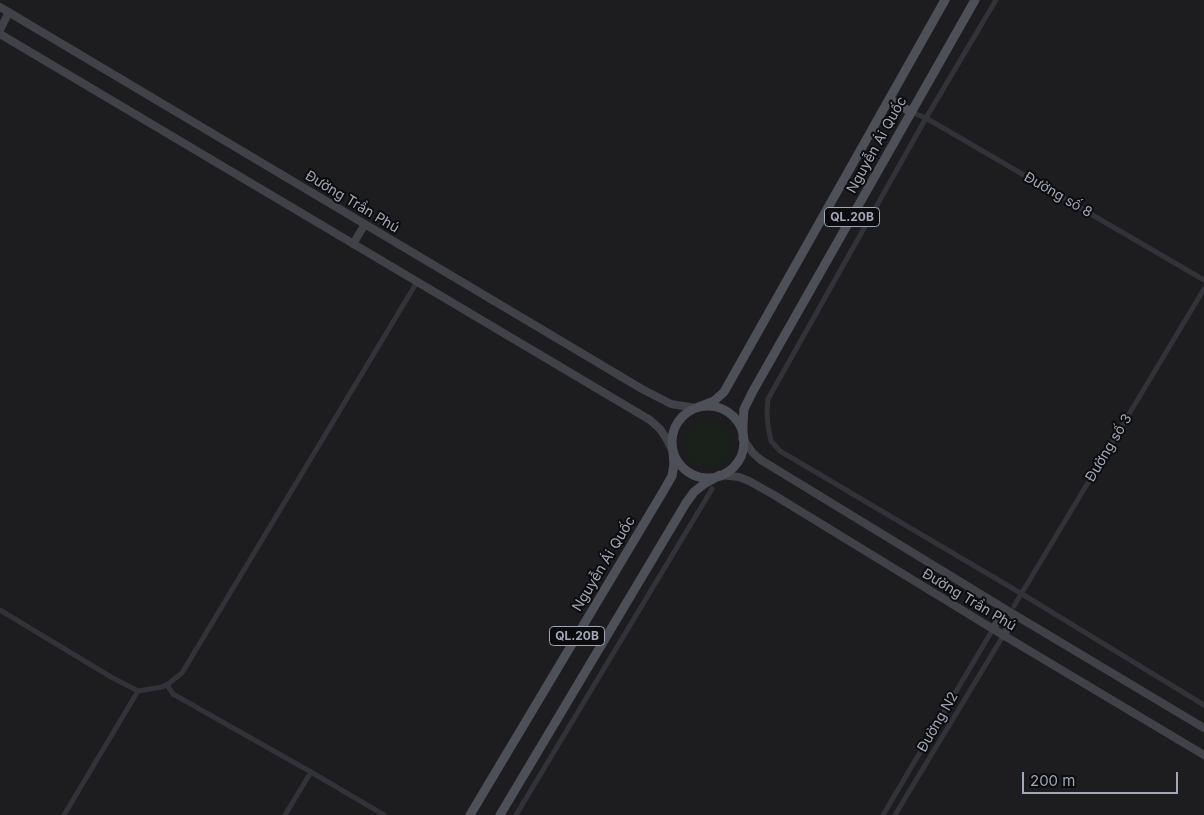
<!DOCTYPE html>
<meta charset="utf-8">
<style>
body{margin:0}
#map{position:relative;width:1204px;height:815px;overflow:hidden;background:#111113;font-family:Inter,sans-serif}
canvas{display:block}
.scale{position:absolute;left:1022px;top:772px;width:156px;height:22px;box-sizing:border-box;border:2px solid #a1a7b5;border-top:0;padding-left:6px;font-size:15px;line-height:18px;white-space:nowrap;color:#a1a7b5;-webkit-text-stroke:4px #0c0c0e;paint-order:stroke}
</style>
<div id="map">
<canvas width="1204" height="815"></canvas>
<div class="scale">200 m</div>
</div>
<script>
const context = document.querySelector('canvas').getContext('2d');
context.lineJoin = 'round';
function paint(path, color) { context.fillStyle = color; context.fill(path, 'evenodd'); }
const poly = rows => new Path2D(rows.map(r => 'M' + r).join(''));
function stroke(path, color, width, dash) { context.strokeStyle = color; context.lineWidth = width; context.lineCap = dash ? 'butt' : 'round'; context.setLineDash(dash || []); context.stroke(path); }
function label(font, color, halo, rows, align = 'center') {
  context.font = font + ' Inter,sans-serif'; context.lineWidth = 4; context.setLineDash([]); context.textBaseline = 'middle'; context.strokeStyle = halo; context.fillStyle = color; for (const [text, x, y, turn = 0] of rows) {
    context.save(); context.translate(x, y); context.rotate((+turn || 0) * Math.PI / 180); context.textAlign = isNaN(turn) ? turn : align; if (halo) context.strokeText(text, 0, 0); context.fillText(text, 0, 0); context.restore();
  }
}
paint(poly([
 [0,0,1204,0,1204,815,0,815]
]), '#1d1d20');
paint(poly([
 '685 444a23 23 0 1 1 46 0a23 23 0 1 1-46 0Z'
]), '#19211a');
stroke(poly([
 [996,0,926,118,768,399,767,412,768,426,771,441,780,451,1022,594,1204,705],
 [911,112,926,118,1204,280],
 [1014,606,1204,289],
 [0,610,111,677,138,691,162,687,168,684,182,673,417,282],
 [168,684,169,688,173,694,311,772,384,815],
 [64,815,138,691],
 [285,815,311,772],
 [516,815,712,489],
 [883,815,993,629],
 [895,815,1003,636]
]), '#323338', 5);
stroke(poly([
 [0,7,642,389,671,404,696,408],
 [0,30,9,12],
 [0,34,650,420,660,429,666,438,673,452],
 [353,244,365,224],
 [743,439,753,453,761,460,1005,609,1204,728],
 [720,475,739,477,749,481,774,495,993,629,1204,755],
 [993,629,1005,609],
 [1003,636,1016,616]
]), '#404248', 8);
stroke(poly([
 [889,99,911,112],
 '672 442a36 36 0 1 1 72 0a36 36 0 1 1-72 0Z',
 [696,408,714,401,724,392,945,0],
 [743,439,743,424,744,409,753,391,975,0],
 [470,815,664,490,672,476,674,464,673,452],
 [500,815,686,503,694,492,704,484,720,475]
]), '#4d5057', 9);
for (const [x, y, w] of [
 [852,217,55],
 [577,636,55]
]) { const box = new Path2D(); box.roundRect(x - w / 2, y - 9.5, w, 19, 4); context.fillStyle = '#0c0c0e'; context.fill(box); stroke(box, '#a1a7b5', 1); }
label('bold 12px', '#a1a7b5', null, [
 ["QL.20B",852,217],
 ["QL.20B",577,636]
]);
label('14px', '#a1a7b5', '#0c0c0e', [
 ["Nguyễn Ái Quốc",877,145,-61],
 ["Đường số 8",1058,195,30],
 ["Đường Trần Phú",352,202,31],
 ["Đường số 3",1109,448,-59],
 ["Nguyễn Ái Quốc",604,564,-59],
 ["Đường Trần Phú",969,600,31],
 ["Đường N2",938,722,-60]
]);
</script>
